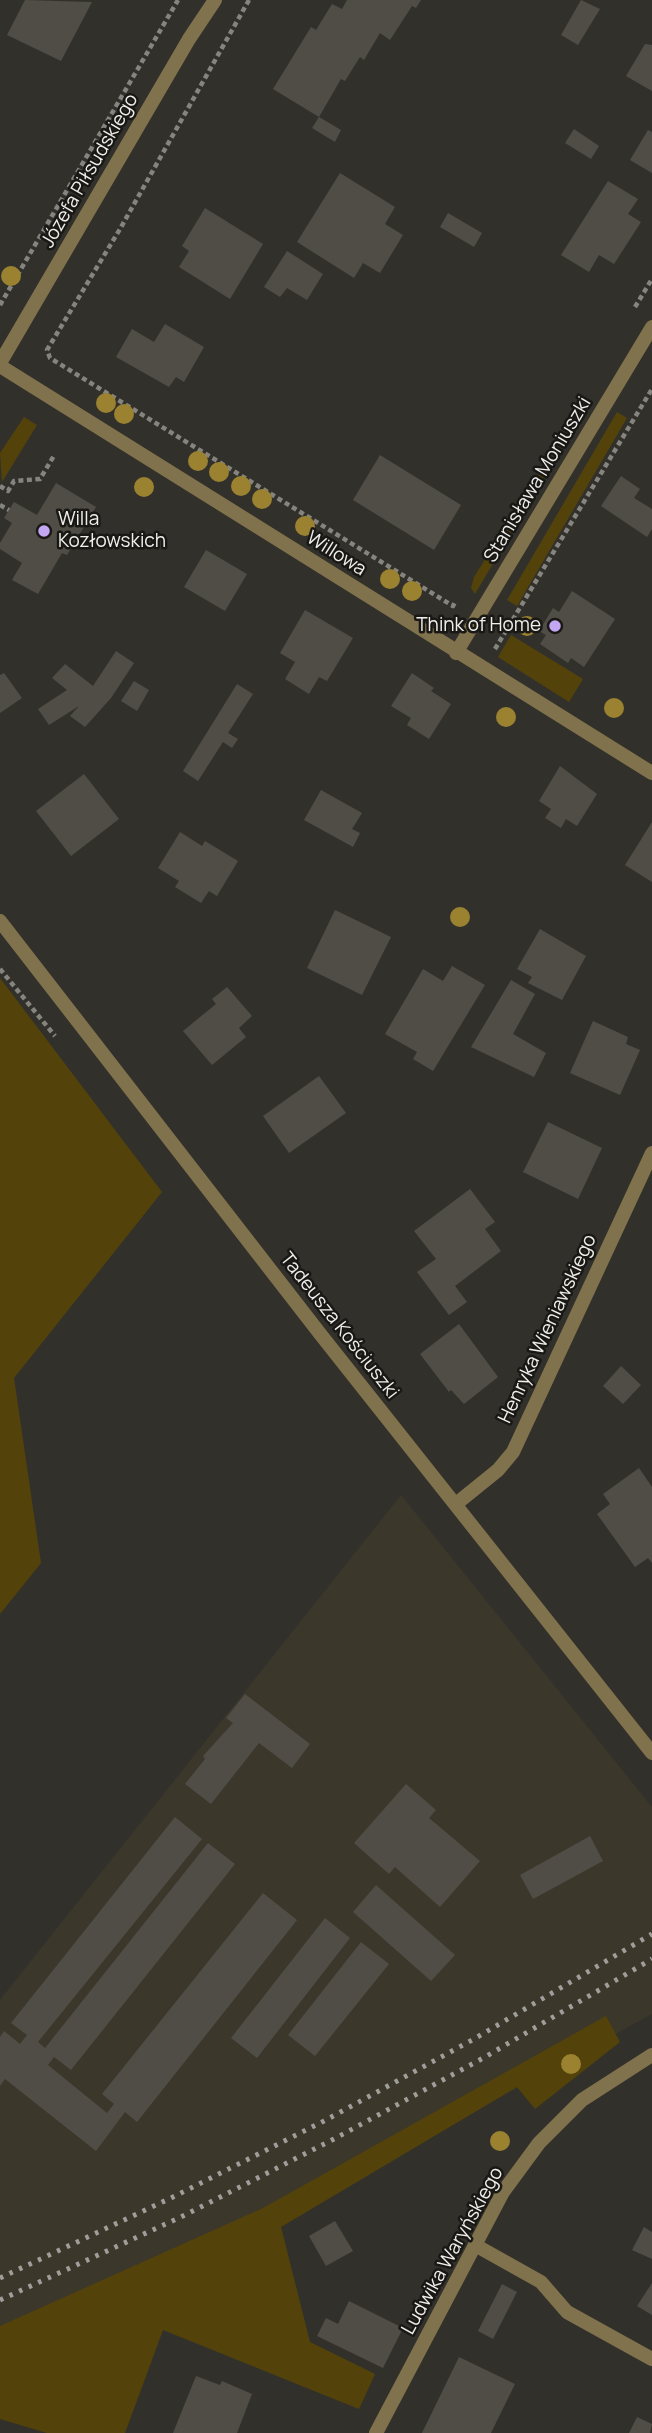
<!DOCTYPE html>
<meta charset="utf-8">
<style>
body{margin:0}
canvas{display:block;background:#32302a}
</style>
<canvas width="652" height="2433"></canvas>
<script>
const context = document.querySelector('canvas').getContext('2d');
context.lineJoin = 'round';
function paint(path, color) { context.fillStyle = color; context.fill(path, 'evenodd'); }
const poly = rows => new Path2D(rows.map(r => 'M' + r).join(''));
function stroke(path, color, width, dash) { context.strokeStyle = color; context.lineWidth = width; context.lineCap = dash ? 'butt' : 'round'; context.setLineDash(dash || []); context.stroke(path); }
function label(font, color, halo, rows, align = 'center') {
  context.font = font + ' Manrope,sans-serif'; context.lineWidth = 5; context.setLineDash([]); context.textBaseline = 'middle'; context.strokeStyle = halo; context.fillStyle = color; for (const [text, x, y, turn = 0] of rows) {
    context.save(); context.translate(x, y); context.rotate((+turn || 0) * Math.PI / 180); context.textAlign = isNaN(turn) ? turn : align; if (halo) context.strokeText(text, 0, 0); context.fillText(text, 0, 0); context.restore();
  }
}
paint(poly([
 [401,1495,652,1807,652,2014,0,2370,0,2000]
]), '#3b372b');
paint(poly([
 [617,412,627,418,517,606,507,600],
 [24,417,37,425,2,482,0,453],
 [541,471,544,477,475,594,471,588,474,577],
 [511,635,583,679,569,702,498,657],
 [0,978,162,1192,14,1378,41,1563,0,1614],
 [606,2016,620,2042,535,2109,517,2087,281,2227,310,2342,375,2374,359,2409,163,2330,125,2433,47,2433,0,2419,0,2326,263,2208]
]), '#53430a');
paint(poly([
 [25,0,92,2,61,61,7,35],
 [347,0,421,0,416,8,412,6,390,40,380,33,364,60,360,57,345,81,341,79,319,117,273,89,311,27,316,30,332,4,342,9],
 [581,0,600,9,578,45,561,35],
 [645,44,652,45,652,91,626,76],
 [319,117,341,130,335,142,312,128],
 [574,129,599,146,591,159,565,143],
 [648,130,652,132,652,173,630,160],
 [340,173,395,207,385,224,403,235,380,273,363,263,354,278,297,242],
 [608,181,638,199,628,214,641,222,614,264,599,255,589,272,561,255],
 [205,208,263,244,230,299,179,267,189,251,182,246],
 [448,213,482,233,474,247,440,227],
 [287,251,323,274,307,300,287,288,280,297,264,287],
 [165,324,204,347,184,382,176,377,169,387,116,357,132,329,154,342],
 [380,455,461,505,434,550,353,500],
 [621,476,640,489,634,498,652,509,652,529,647,537,601,506],
 [56,483,96,507,67,555,62,553,38,594,12,580,22,563,0,549,0,543,12,523,4,518,14,502,37,515],
 [206,550,247,574,225,611,184,587],
 [572,591,615,619,584,667,571,658,568,663,540,644,546,635,539,631,553,608,559,612],
 [305,610,353,638,327,681,319,677,309,694,285,679,295,662,280,653],
 [116,651,134,663,111,698,85,727,70,716,79,706,49,725,38,709,67,690,52,678,65,664,93,686],
 [4,673,22,698,0,713,0,675],
 [412,673,434,688,431,691,451,704,429,739,407,725,411,718,391,706],
 [134,681,149,690,137,711,121,701],
 [237,684,253,694,228,733,238,739,232,748,223,742,198,781,183,771],
 [560,766,597,794,577,826,566,819,561,828,545,818,551,809,539,801],
 [84,774,119,819,71,856,36,811],
 [321,790,362,813,352,829,360,833,353,847,304,820],
 [652,822,652,882,625,865],
 [180,832,202,846,205,841,238,861,217,896,209,891,201,903,175,887,179,881,158,868],
 [335,910,391,937,362,995,307,968],
 [540,929,586,956,562,1000,528,983,532,977,517,969],
 [452,966,485,985,433,1071,413,1059,417,1052,385,1034,423,969,443,981],
 [511,980,535,994,513,1034,546,1053,534,1077,471,1047],
 [227,987,252,1016,239,1028,246,1037,212,1065,183,1031,216,1004,212,999],
 [593,1021,628,1037,626,1044,640,1050,620,1095,570,1073],
 [319,1076,346,1113,289,1153,263,1116],
 [548,1122,602,1148,578,1199,523,1172],
 [470,1189,495,1222,485,1229,501,1251,455,1286,467,1302,449,1315,417,1272,436,1259,414,1231],
 [459,1324,498,1377,464,1404,451,1390,449,1392,420,1354],
 [621,1366,641,1385,623,1404,603,1386],
 [639,1468,652,1487,652,1563,648,1558,635,1567,597,1514,610,1504,603,1494],
 [245,1694,310,1744,292,1768,259,1743,211,1804,185,1784,205,1759,203,1756,233,1723,226,1718],
 [406,1784,436,1810,429,1818,480,1861,440,1907,395,1867,389,1874,354,1843],
 [175,1817,202,1839,38,2042,45,2048,208,1843,235,1864,71,2070,54,2057,48,2065,107,2113,114,2104,102,2094,263,1893,297,1920,137,2122,125,2112,96,2151,5,2079,0,2086,0,2037,4,2031,20,2044,27,2035,11,2023],
 [590,1836,603,1861,533,1899,520,1875],
 [376,1885,455,1955,431,1981,353,1912],
 [325,1918,350,1938,257,2058,231,2038],
 [361,1942,389,1964,315,2056,288,2035],
 [335,2221,353,2251,326,2266,309,2236],
 [644,2227,652,2232,652,2259,632,2250],
 [652,2283,652,2315,637,2306],
 [502,2284,517,2292,493,2339,478,2331],
 [349,2301,403,2328,383,2368,317,2336,326,2318,338,2324],
 [459,2357,515,2384,491,2433,422,2433],
 [196,2376,220,2385,222,2381,252,2394,237,2433,173,2433],
 [637,2417,652,2424,650,2433,629,2433]
]), '#4f4d46');
stroke(poly([
 [249,0,120,229,47,350,50,358,453,606,455,602],
 [0,305,178,0],
 [635,307,652,279],
 [0,486,8,491,14,481,40,479,55,454],
 [0,505,9,510],
 [495,649,652,389],
 [0,969,55,1036]
]), '#85847f', 4.5, [5, 3.5]);
stroke(poly([
 [475,2245,541,2282,567,2312,652,2359]
]), '#80724c', 14);
stroke(poly([
 [0,366,652,773],
 [456,653,652,327],
 [456,1504,498,1470,513,1452,652,1153],
 [376,2433,503,2192,539,2143,582,2100,652,2055]
]), '#80724c', 14);
stroke(poly([
 [0,363,189,39,215,0],
 [0,921,321,1335,652,1753]
]), '#80724c', 14);
stroke(poly([
 [0,2278,171,2198,324,2121,474,2039,652,1934],
 [0,2300,181,2217,334,2139,485,2057,652,1959]
]), '#a09e9a', 5, [3.5, 7]);
context.fillStyle = '#9a8231';
for (const [x, y] of [
 [11,276],
 [106,403],
 [124,414],
 [198,461],
 [219,472],
 [241,486],
 [144,487],
 [262,499],
 [305,526],
 [390,579],
 [412,591],
 [527,626],
 [614,708],
 [506,717],
 [460,917],
 [571,2064],
 [500,2141]
]) { context.beginPath(); context.arc(x, y, 10, 0, 2 * Math.PI); context.fill(); }
for (const [x, y, r, color] of [
 [44,531,7,"#c3a7f2"],
 [555,626,7,"#c3a7f2"]
]) { const dot = new Path2D(); dot.arc(x, y, r, 0, 2 * Math.PI); context.fillStyle = color; context.fill(dot); stroke(dot, '#191815', 2.5); }
label('19px', '#efeeea', '#191815', [
 ["Józefa Piłsudskiego",90,171,-60],
 ["Stanisława Moniuszki",538,480,-59],
 ["Willowa",336,554,32],
 ["Tadeusza Kościuszki",339,1326,52],
 ["Henryka Wieniawskiego",548,1329,-65],
 ["Ludwika Waryńskiego",453,2251,-61]
]);
label('19px', '#efeeea', '#191815', [
 ["Willa",58,520],
 ["Kozłowskich",58,542],
 ["Think of Home",541,626,"right"]
], 'left');
</script>
